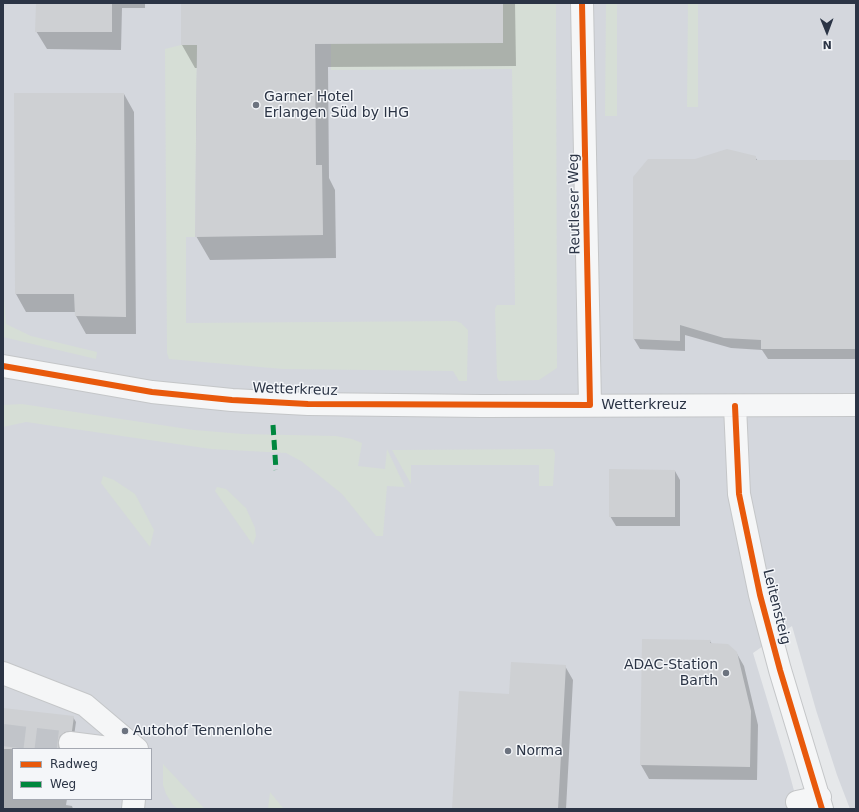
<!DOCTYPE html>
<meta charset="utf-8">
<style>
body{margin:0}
#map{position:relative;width:859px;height:812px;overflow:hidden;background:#e6e8ea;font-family:"DejaVu Sans",sans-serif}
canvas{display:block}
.frame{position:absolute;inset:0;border:4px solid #2b3445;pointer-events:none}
.legend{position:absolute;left:12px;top:748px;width:140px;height:52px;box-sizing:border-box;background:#f4f6f9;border:1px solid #a4a8b1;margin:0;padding:5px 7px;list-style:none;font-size:12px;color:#2b3445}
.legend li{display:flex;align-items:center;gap:8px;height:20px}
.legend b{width:20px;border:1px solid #a4a8b1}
.north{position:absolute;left:807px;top:12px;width:40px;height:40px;-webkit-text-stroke:3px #f4f6f9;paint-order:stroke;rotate:179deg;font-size:11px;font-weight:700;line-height:16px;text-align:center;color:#2b3445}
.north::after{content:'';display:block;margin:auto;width:14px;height:18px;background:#2b3445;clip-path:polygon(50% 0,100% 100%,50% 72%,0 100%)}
</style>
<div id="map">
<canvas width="859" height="812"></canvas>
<div class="frame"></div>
<ul class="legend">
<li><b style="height:5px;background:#e8590c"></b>Radweg</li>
<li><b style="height:5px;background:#00873e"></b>Weg</li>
</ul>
<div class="north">N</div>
</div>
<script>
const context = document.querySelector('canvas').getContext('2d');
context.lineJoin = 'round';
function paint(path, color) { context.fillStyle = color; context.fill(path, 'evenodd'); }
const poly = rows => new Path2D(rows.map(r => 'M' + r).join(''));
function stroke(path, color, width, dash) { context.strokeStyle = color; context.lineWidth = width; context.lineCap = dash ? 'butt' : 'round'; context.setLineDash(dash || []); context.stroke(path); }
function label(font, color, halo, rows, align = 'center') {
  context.font = font + ' "DejaVu Sans",sans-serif'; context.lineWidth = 3; context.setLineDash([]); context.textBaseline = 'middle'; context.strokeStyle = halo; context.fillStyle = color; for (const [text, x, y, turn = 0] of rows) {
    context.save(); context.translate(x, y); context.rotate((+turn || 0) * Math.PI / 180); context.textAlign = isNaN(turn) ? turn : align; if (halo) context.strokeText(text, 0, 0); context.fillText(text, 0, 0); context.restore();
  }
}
paint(poly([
 [3,3,856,3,856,809,850,809,837,775,816,710,792,626,753,653,787,765,799,809,3,809],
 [13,749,151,749,151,799,13,799]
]), '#d4d7dd');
paint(poly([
 [503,3,556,3,557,368,539,380,499,381,497,377,495,309,497,305,515,305,512,69,331,70,331,44],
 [606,3,617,3,617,116,605,116],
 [688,3,698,3,698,107,687,107],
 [181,45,197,45,195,237,186,237,186,323,456,321,461,323,468,330,467,381,459,381,453,371,283,369,169,359,167,353,165,49],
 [3,285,6,324,31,336,97,352,96,359,3,337],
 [22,404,194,430,243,434,336,436,352,439,362,443,358,466,385,469,387,449,405,487,387,486,383,536,376,536,342,494,301,461,286,453,211,449,26,422,3,427,3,405],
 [553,449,555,453,553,486,539,486,539,465,411,465,411,484,392,450],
 [103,476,114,480,135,494,154,530,150,547,101,483],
 [217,487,226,489,246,508,255,528,256,536,253,545,215,491],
 [163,764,204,808,204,809,178,809,173,805,166,794,163,785],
 [270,792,284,809,268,809]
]), '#d6ded6');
paint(poly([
 [37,3,145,3,145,8,122,8,121,50,47,49,36,31],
 [182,3,515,3,516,66,328,67,329,178,335,190,336,258,210,260,196,236,197,68,195,68,182,45],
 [124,94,134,112,136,334,86,334,76,316,76,312,26,312,16,294],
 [755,157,758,161,856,161,856,359,768,359,762,350,731,348,685,335,685,351,640,349,634,339,695,160],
 [855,452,856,452,856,497,855,496],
 [675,471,680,480,680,526,616,526,610,516],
 [643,640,710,641,712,644,736,652,744,666,758,725,757,780,649,779,641,765],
 [565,666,573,680,566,809,453,809,510,695],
 [3,709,73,717,76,722,74,736,63,741,60,749,13,749,13,799,67,799,66,805,72,806,73,809,3,809]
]), '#0003');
paint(poly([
 [36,3,112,3,112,32,35,32],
 [181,3,503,3,503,43,315,44,316,165,322,165,323,235,195,237,197,45,181,45],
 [14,93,124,93,126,317,75,316,74,294,15,294],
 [727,149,756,156,756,160,856,160,856,349,761,349,761,340,724,338,680,325,680,341,633,339,633,177,648,159,695,159],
 [609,469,675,470,675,517,609,517],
 [642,639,711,640,710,643,728,644,737,652,751,711,750,767,640,765],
 [511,662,566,665,558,809,452,809,459,691,509,694],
 [3,708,74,716,72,731,65,732,60,736,58,742,59,749,3,749]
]), '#ced0d3');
stroke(poly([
 [3,735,70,743]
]), '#c1c4c9', 22, [22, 11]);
const minor = poly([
 [582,3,590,405],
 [3,366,152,392,232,400,308,404,482,406,856,405],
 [735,406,739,494,760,595,780,670,822,809],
 [3,673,85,705,137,749],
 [70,743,117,749],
 [797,802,820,797],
 [133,809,134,799]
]);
stroke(minor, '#c4c6c8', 24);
stroke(minor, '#f5f6f7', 22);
stroke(poly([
 [273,425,276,470]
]), '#00873e', 5, [10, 5]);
stroke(poly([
 [3,366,152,392,232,400,308,404,590,405,582,3],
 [735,406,739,494,760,595,780,670,822,809]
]), '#e8590c', 6);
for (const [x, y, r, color] of [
 [256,105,4,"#6c737f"],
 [726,673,4,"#6c737f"],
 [125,731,4,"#6c737f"],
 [508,751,4,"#6c737f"]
]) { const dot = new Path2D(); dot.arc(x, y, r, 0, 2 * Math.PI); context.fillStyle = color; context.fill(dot); stroke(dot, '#f4f6f9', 1.5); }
label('14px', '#2b3445', '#f4f6f9', [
 ["Garner Hotel",264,97],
 ["Erlangen Süd by IHG",264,113],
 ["ADAC-Station",718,665,"right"],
 ["Barth",718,681,"right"],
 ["Autohof Tennenlohe",133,731],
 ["Norma",516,751]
], 'left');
label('14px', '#2b3445', '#f4f6f9', [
 ["Reutleser Weg",575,204,-91],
 ["Wetterkreuz",295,390,2],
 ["Wetterkreuz",644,405],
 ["Leitensteig",776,607,76]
]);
</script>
